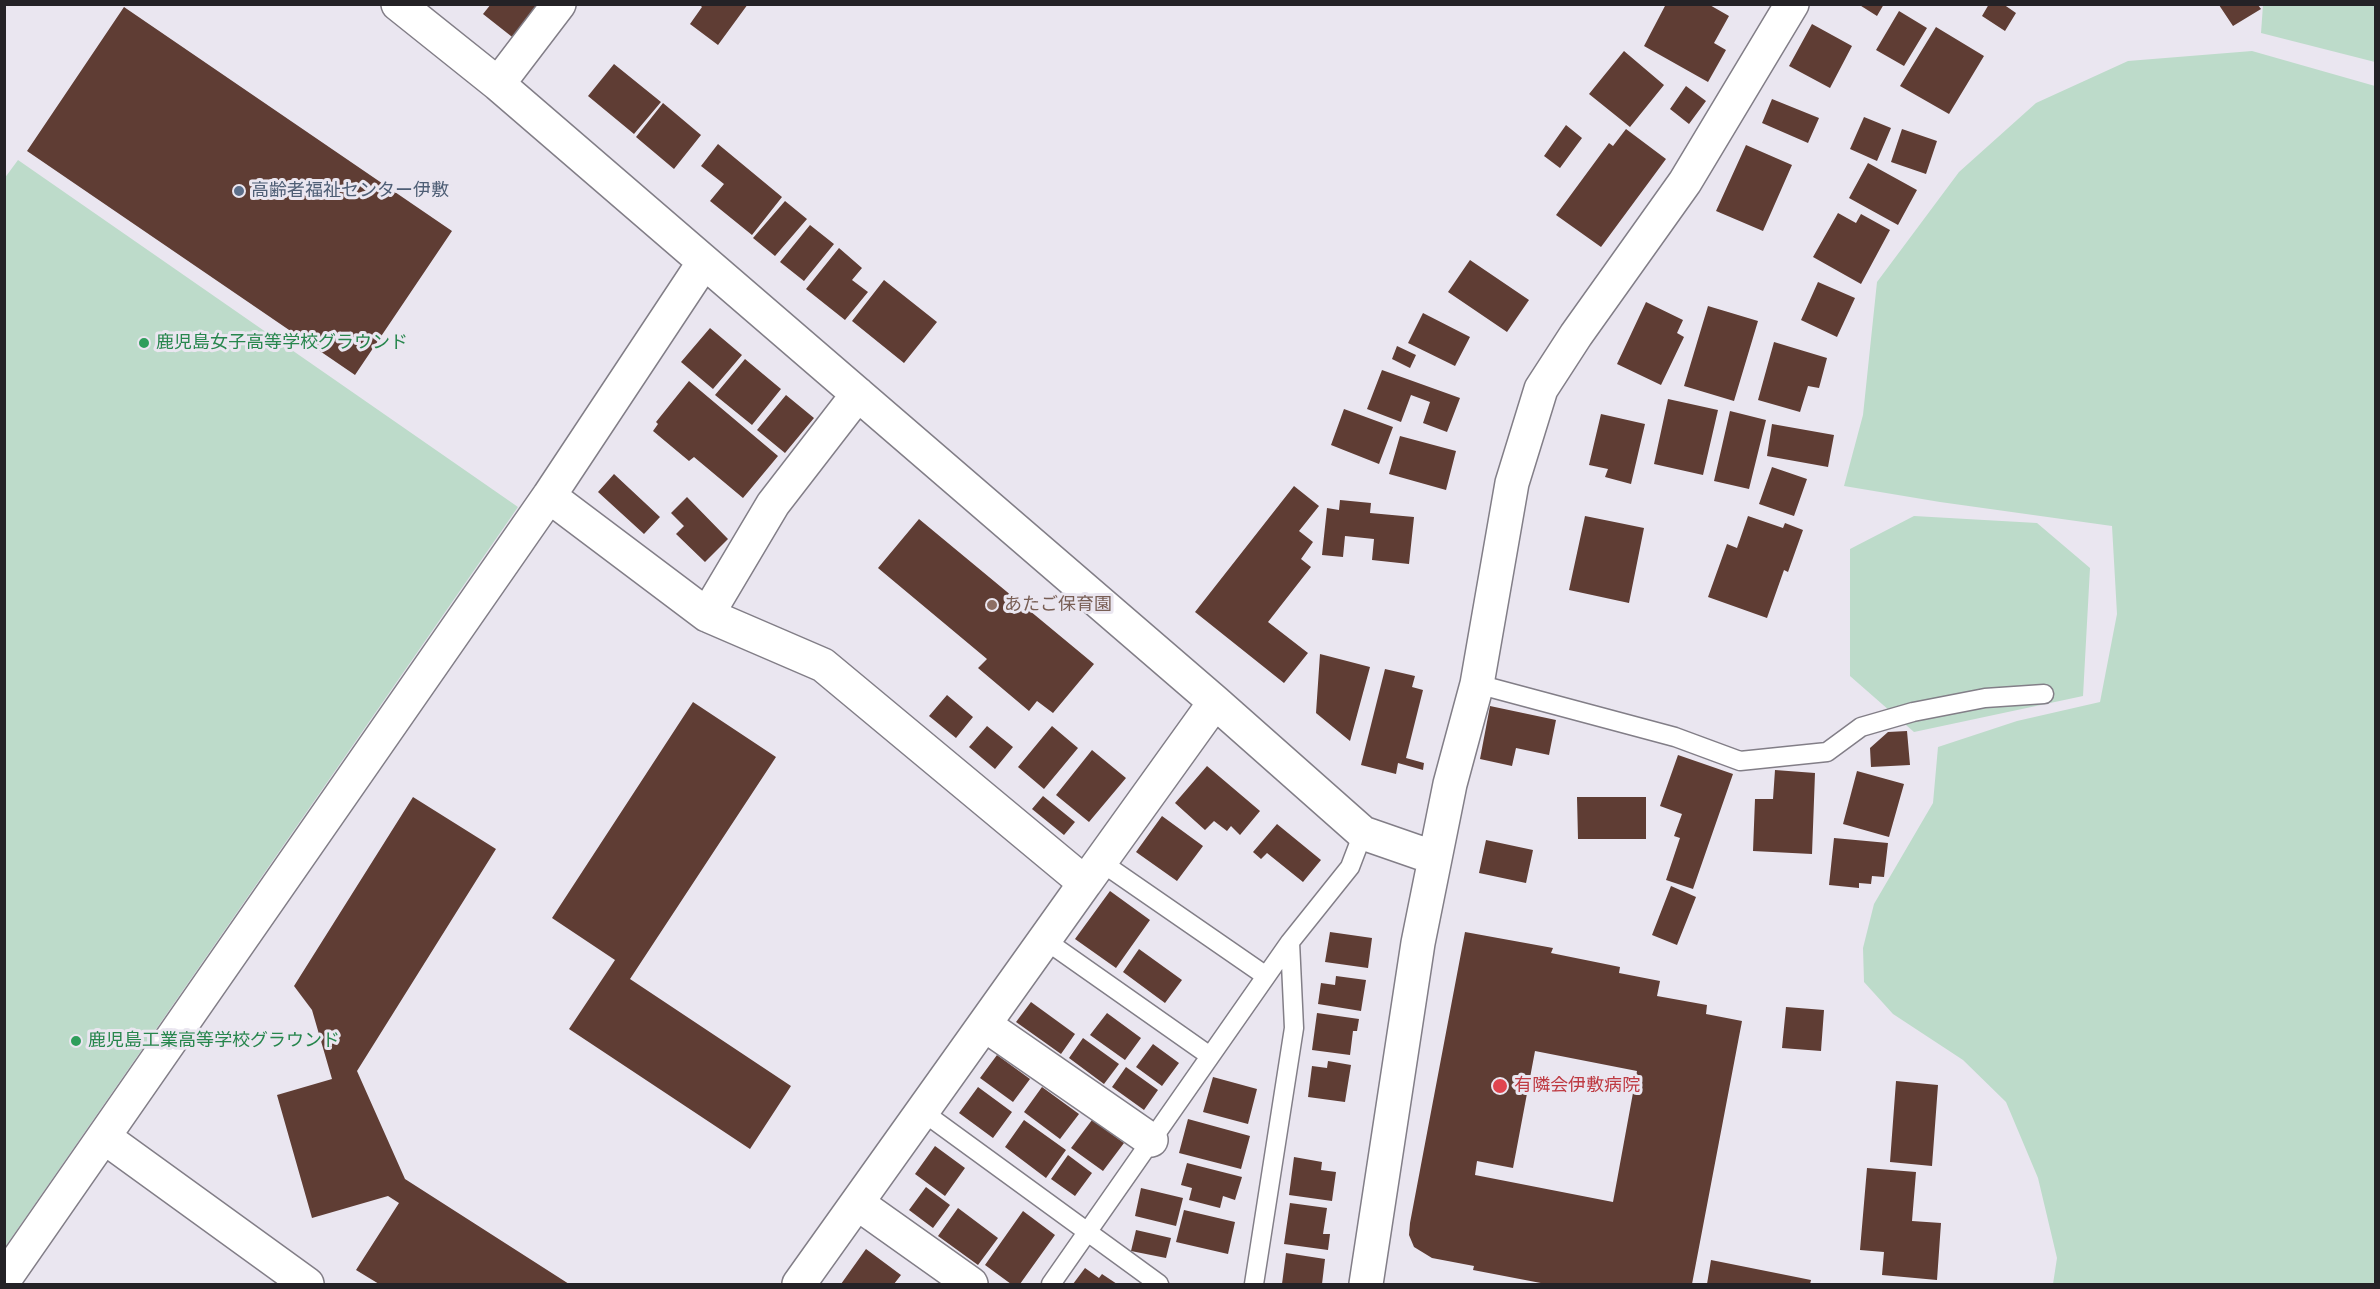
<!DOCTYPE html>
<meta charset="utf-8">
<style>
body{margin:0}
#map{position:relative;width:2380px;height:1289px;overflow:hidden;background:#eae6f0;font-family:"PT Sans",sans-serif}
canvas{display:block}
.frame{position:absolute;inset:0;border:6px solid #242226;pointer-events:none}
</style>
<div id="map">
<canvas width="2380" height="1289"></canvas>
<div class="frame"></div>
</div>
<script>
const context = document.querySelector('canvas').getContext('2d');
context.lineJoin = 'round';
function paint(path, color) { context.fillStyle = color; context.fill(path, 'evenodd'); }
const poly = rows => new Path2D(rows.map(r => 'M' + r).join(''));
function stroke(path, color, width, dash) { context.strokeStyle = color; context.lineWidth = width; context.lineCap = dash ? 'butt' : 'round'; context.setLineDash(dash || []); context.stroke(path); }
function label(font, color, halo, rows, align = 'center') {
  context.font = font + ' "PT Sans","Noto Sans JP",sans-serif'; context.lineWidth = 6; context.setLineDash([]); context.textBaseline = 'middle'; context.strokeStyle = halo; context.fillStyle = color; for (const [text, x, y, turn = 0] of rows) {
    context.save(); context.translate(x, y); context.rotate((+turn || 0) * Math.PI / 180); context.textAlign = isNaN(turn) ? turn : align; if (halo) context.strokeText(text, 0, 0); context.fillText(text, 0, 0); context.restore();
  }
}
paint(poly([
 [2263,5,2375,5,2375,62,2261,33],
 [2252,51,2375,86,2375,1284,2053,1284,2057,1258,2038,1178,2006,1102,1963,1060,1893,1014,1864,982,1863,948,1874,904,1933,803,1938,747,2017,721,2100,702,2117,614,2112,526,1940,502,1844,486,1863,415,1877,282,1959,172,2036,103,2128,61],
 [18,160,518,507,5,1247,4,179],
 [1914,516,2037,523,2090,568,2083,696,1914,732,1850,676,1850,549]
]), '#bddbca');
paint(poly([
 [491,4,544,4,516,40,483,14],
 [699,4,748,4,718,45,690,24,702,7],
 [1666,4,1708,4,1729,16,1714,43,1726,50,1708,82,1644,46],
 [1858,4,1884,4,1877,16],
 [1989,4,2003,4,2016,13,2005,31,1982,16],
 [2219,5,2258,5,2261,9,2233,26],
 [124,7,452,231,355,375,27,151],
 [1899,11,1927,28,1904,66,1876,50],
 [1812,24,1852,46,1830,88,1789,66],
 [1936,27,1984,56,1949,114,1900,86],
 [1624,51,1664,85,1630,127,1589,94],
 [614,64,661,102,634,134,588,96],
 [1686,86,1706,101,1689,124,1670,109],
 [1772,99,1819,118,1808,143,1762,123],
 [663,103,701,135,674,169,636,137],
 [1864,117,1891,128,1877,161,1850,149],
 [1566,125,1582,138,1560,168,1544,156],
 [1626,129,1666,159,1601,247,1556,215,1609,143,1613,146],
 [1902,129,1937,141,1926,174,1891,162],
 [718,144,782,197,752,235,710,201,724,184,701,166],
 [1746,145,1792,165,1763,231,1716,211],
 [1868,163,1917,190,1898,225,1849,198],
 [785,201,807,219,775,256,753,238],
 [1838,213,1856,223,1861,214,1890,230,1861,284,1813,257],
 [810,225,834,244,804,281,780,262],
 [839,248,862,268,852,280,868,292,845,320,806,289],
 [1470,260,1529,300,1507,332,1448,292],
 [884,280,937,322,904,363,852,321],
 [1818,282,1855,298,1837,337,1801,320],
 [1646,302,1683,320,1677,333,1684,337,1661,385,1617,364],
 [1708,306,1758,321,1734,401,1684,386],
 [1423,313,1470,337,1455,366,1408,343],
 [710,328,742,355,713,389,681,362],
 [1774,342,1827,358,1819,388,1808,386,1800,412,1758,400],
 [1397,346,1416,355,1410,368,1392,359],
 [745,359,781,389,752,425,715,395],
 [1382,370,1460,398,1447,432,1423,423,1430,402,1411,395,1401,422,1367,409],
 [689,381,778,456,743,498,694,457,689,461,653,431,658,424,656,422],
 [786,395,814,418,785,453,757,430],
 [1668,399,1718,410,1703,475,1654,464],
 [1344,409,1393,427,1379,464,1331,445],
 [1730,411,1766,420,1749,489,1714,481],
 [1601,414,1645,424,1631,484,1605,477,1608,469,1589,465],
 [1772,424,1834,435,1828,467,1767,456],
 [1400,436,1456,451,1446,490,1389,474],
 [1772,467,1807,479,1794,516,1759,504],
 [614,474,660,517,644,534,598,492],
 [1294,486,1319,506,1299,531,1313,542,1301,559,1311,567,1268,622,1308,653,1284,683,1195,612],
 [687,497,728,539,705,562,676,534,684,526,671,513],
 [1340,500,1371,503,1370,513,1414,517,1409,564,1372,560,1374,539,1345,536,1343,557,1322,555,1327,508,1339,510],
 [1585,516,1644,528,1629,603,1569,590],
 [1748,516,1783,528,1785,523,1803,530,1788,572,1784,570,1767,618,1708,597,1727,544,1737,548],
 [919,519,1094,664,1053,713,1037,701,1029,711,978,668,987,659,878,568],
 [1320,654,1370,667,1350,741,1316,713],
 [1385,669,1415,676,1412,687,1423,690,1406,758,1424,763,1423,770,1398,763,1396,774,1361,765],
 [947,695,973,717,956,738,929,716],
 [693,702,776,757,630,979,791,1086,750,1149,569,1029,615,960,552,918],
 [1490,706,1556,720,1549,755,1516,748,1512,766,1480,759],
 [987,726,1013,747,995,769,969,747],
 [1052,726,1078,748,1044,789,1018,767],
 [1907,731,1910,765,1871,767,1870,748,1888,732],
 [1092,750,1126,778,1089,822,1056,795],
 [1678,755,1733,774,1693,889,1666,880,1680,838,1674,836,1682,814,1660,806],
 [1207,766,1260,811,1240,835,1231,826,1227,831,1214,821,1205,830,1175,803],
 [1775,770,1815,773,1812,854,1753,851,1755,799,1773,799],
 [1857,771,1904,784,1889,837,1843,824],
 [1043,796,1075,822,1064,835,1032,809],
 [413,797,496,849,357,1071,405,1179,569,1284,379,1284,356,1270,399,1203,388,1196,312,1218,277,1095,332,1079,312,1010,294,986],
 [1577,797,1646,797,1646,839,1578,839],
 [1162,816,1203,846,1177,881,1136,852],
 [1277,824,1321,860,1303,882,1267,853,1261,859,1253,852],
 [1834,838,1888,843,1884,877,1872,876,1871,884,1859,883,1859,888,1829,885],
 [1486,840,1533,850,1526,883,1479,873],
 [1671,886,1696,897,1677,945,1652,935],
 [1110,891,1150,920,1116,968,1075,939],
 [1330,932,1372,938,1368,968,1325,962],
 [1465,932,1553,948,1551,953,1620,967,1619,973,1660,981,1657,996,1707,1005,1706,1014,1742,1021,1692,1284,1546,1284,1473,1270,1474,1266,1432,1258,1414,1247,1409,1235,1410,1223],
 [1535,1051,1637,1071,1613,1202,1475,1175,1477,1161,1513,1168],
 [1139,949,1182,980,1165,1003,1123,972],
 [1336,976,1366,980,1361,1011,1318,1004,1321,983,1335,985],
 [1031,1002,1075,1034,1061,1054,1016,1022],
 [1786,1007,1824,1010,1821,1051,1782,1048],
 [1107,1013,1141,1038,1125,1060,1090,1035],
 [1317,1013,1359,1019,1357,1031,1353,1031,1350,1055,1312,1050],
 [1083,1038,1119,1064,1104,1084,1069,1058],
 [1153,1044,1179,1063,1162,1086,1136,1067],
 [997,1055,1030,1079,1013,1102,980,1078],
 [1328,1061,1351,1065,1345,1102,1308,1097,1312,1066,1327,1068],
 [1126,1067,1158,1090,1144,1110,1112,1087],
 [1213,1077,1257,1089,1248,1124,1203,1112],
 [1896,1081,1938,1085,1932,1166,1890,1162],
 [978,1087,1012,1112,993,1138,959,1113],
 [1042,1087,1079,1114,1060,1139,1024,1112],
 [1188,1119,1250,1136,1241,1169,1179,1153],
 [1024,1120,1066,1150,1046,1178,1005,1147],
 [1092,1120,1124,1143,1103,1171,1071,1148],
 [935,1146,965,1168,945,1196,915,1174],
 [1068,1155,1092,1173,1075,1196,1051,1179],
 [1294,1157,1322,1162,1321,1170,1336,1172,1332,1201,1289,1195],
 [1187,1163,1242,1177,1235,1200,1223,1196,1220,1208,1189,1200,1192,1188,1181,1185],
 [1867,1168,1916,1172,1912,1221,1941,1223,1937,1280,1882,1275,1884,1252,1860,1250],
 [926,1187,950,1205,933,1228,909,1210],
 [1141,1188,1183,1198,1176,1226,1135,1216],
 [1290,1203,1327,1208,1323,1234,1330,1234,1328,1250,1284,1244],
 [958,1208,998,1238,978,1265,938,1236],
 [1184,1210,1235,1222,1228,1254,1176,1242],
 [1023,1211,1055,1235,1020,1284,1011,1284,985,1265],
 [1136,1230,1171,1238,1166,1258,1131,1251],
 [866,1249,901,1275,894,1284,841,1284],
 [1286,1253,1325,1259,1322,1284,1282,1284],
 [1711,1260,1811,1280,1810,1284,1707,1284],
 [1085,1268,1099,1278,1102,1274,1117,1284,1073,1284]
]), '#5f3d34');
const lane = poly([
 [1477,684,1675,737,1740,761,1827,752,1861,727,1913,712,1985,698,2044,694],
 [1101,862,1266,976],
 [1045,940,1210,1056],
 [923,1112,1159,1284],
 [1051,1284,1290,942,1350,867,1363,833],
 [1254,1284,1294,1028,1290,942]
]);
const street = poly([
 [398,4,498,84,1215,702,1363,833,1435,858],
 [498,84,559,4],
 [549,496,707,615,823,665,1085,883,799,1284],
 [707,615,773,504,858,394],
 [1085,883,1215,702],
 [985,1025,1151,1140],
 [104,1137,307,1284],
 [857,1203,971,1284],
 [4,1280,549,496,704,262],
 [1366,1284,1418,943,1450,784,1477,684,1512,483,1541,389,1576,335,1685,182,1792,4]
]);
stroke(lane, '#827e87', 21);
stroke(street, '#827e87', 36);
stroke(lane, '#fff', 18);
stroke(street, '#fff', 33);
for (const [x, y, r, color] of [
 [239,191,6,"#5c6f8a"],
 [144,343,6,"#2e9e5b"],
 [992,605,6,"#8d6e63"],
 [76,1041,6,"#2e9e5b"],
 [1500,1086,8,"#e0444e"]
]) { const dot = new Path2D(); dot.arc(x, y, r, 0, 2 * Math.PI); context.fillStyle = color; context.fill(dot); stroke(dot, '#eae6f0', 2); }
label('18px', '#4e5e75', '#eae6f0', [
 ["高齢者福祉センター伊敷",251,191]
], 'left');
label('18px', '#27864d', '#eae6f0', [
 ["鹿児島女子高等学校グラウンド",156,343],
 ["鹿児島工業高等学校グラウンド",88,1041]
], 'left');
label('18px', '#785e54', '#eae6f0', [
 ["あたご保育園",1004,605]
], 'left');
label('18px', '#be3a42', '#eae6f0', [
 ["有隣会伊敷病院",1514,1086]
], 'left');
</script>
